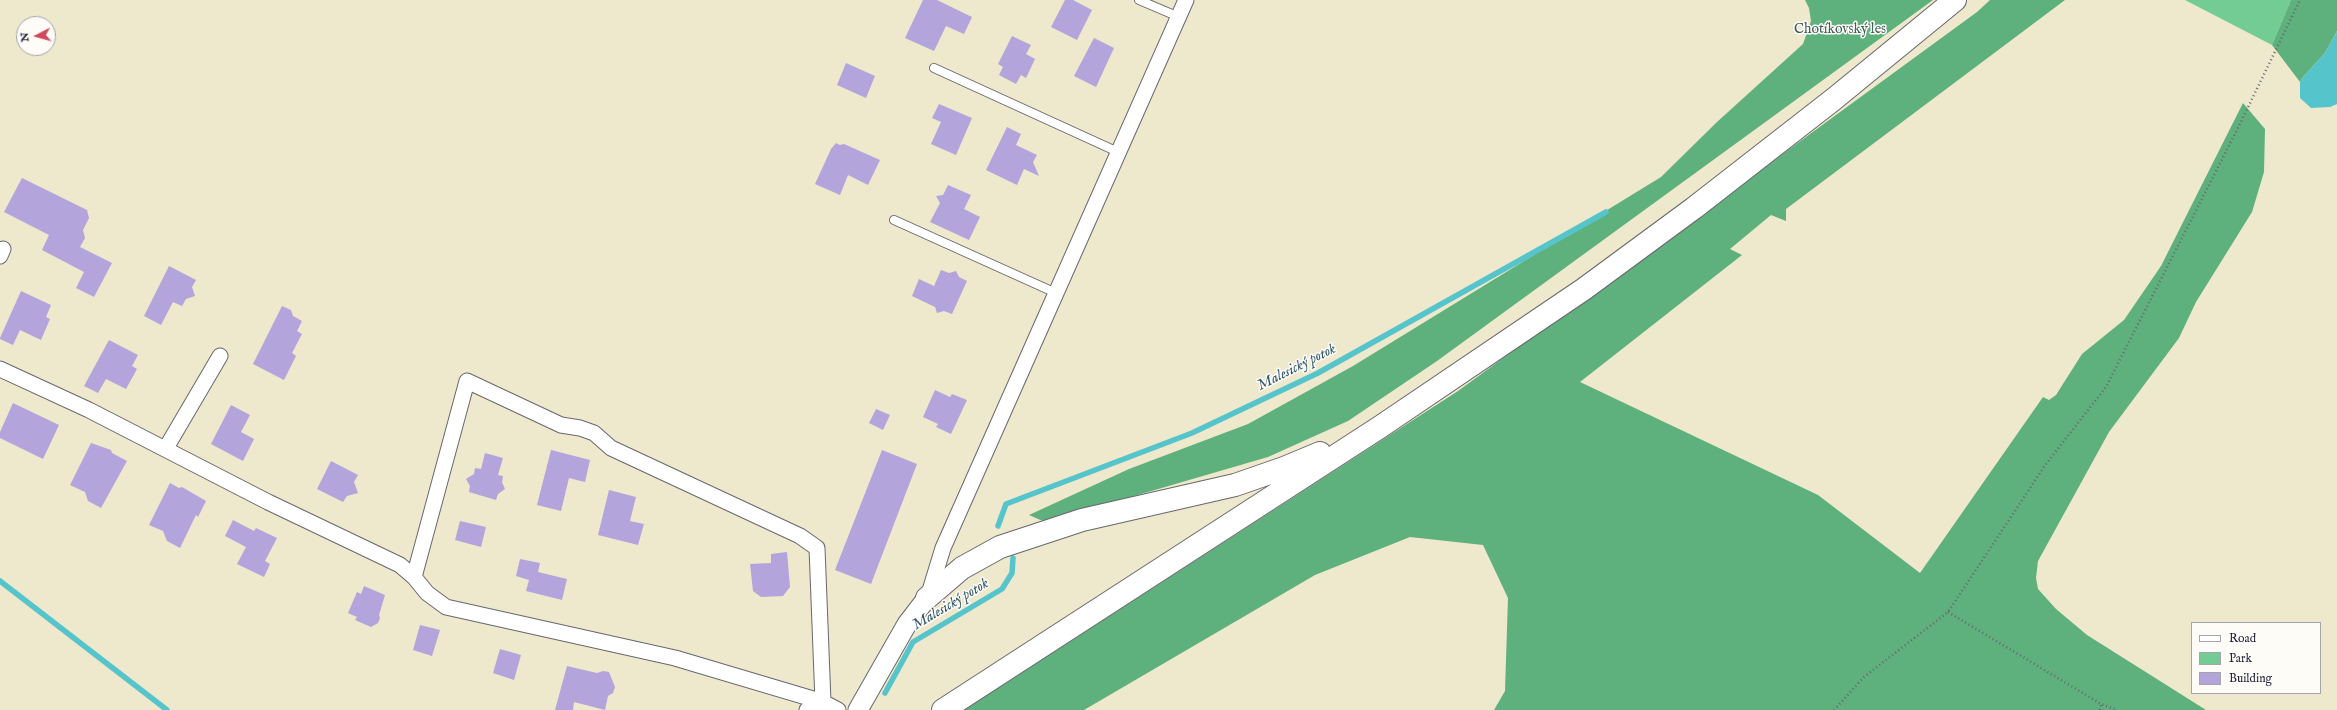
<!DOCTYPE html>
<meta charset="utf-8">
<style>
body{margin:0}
#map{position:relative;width:2337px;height:710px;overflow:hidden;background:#eee8cc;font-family:"IM FELL English",serif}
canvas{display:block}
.legend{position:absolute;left:2191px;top:622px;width:130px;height:72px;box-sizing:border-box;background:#fdfcf7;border:1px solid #a5a5ac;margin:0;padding:5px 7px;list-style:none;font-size:12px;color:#22223b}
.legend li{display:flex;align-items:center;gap:8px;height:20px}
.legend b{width:20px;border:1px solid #a5a5ac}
.north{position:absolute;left:16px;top:16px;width:40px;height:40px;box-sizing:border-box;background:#fdfcf7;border:1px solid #a5a5ac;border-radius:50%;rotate:264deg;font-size:11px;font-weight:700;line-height:16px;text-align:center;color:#22223b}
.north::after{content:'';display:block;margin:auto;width:14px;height:18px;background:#d1495b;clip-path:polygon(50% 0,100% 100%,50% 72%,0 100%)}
</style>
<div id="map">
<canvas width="2337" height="710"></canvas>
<ul class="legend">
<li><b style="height:5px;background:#fff"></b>Road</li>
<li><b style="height:11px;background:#73cc93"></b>Park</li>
<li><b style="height:11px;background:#b3a4dc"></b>Building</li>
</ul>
<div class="north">N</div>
</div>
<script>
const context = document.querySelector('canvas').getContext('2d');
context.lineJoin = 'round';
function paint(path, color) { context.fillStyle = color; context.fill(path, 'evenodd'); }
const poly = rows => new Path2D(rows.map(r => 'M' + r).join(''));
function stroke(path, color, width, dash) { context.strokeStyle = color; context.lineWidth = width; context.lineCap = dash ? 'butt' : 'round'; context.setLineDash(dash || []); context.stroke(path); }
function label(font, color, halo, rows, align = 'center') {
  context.font = font + ' "IM FELL English",serif'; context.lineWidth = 3; context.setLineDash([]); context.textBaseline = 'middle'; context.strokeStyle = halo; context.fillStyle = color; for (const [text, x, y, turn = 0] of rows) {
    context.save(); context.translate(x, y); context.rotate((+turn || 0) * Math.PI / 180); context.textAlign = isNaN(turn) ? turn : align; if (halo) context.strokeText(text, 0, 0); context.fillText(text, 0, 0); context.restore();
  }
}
paint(poly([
 [2185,0,2291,0,2272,45]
]), '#73cc93');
paint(poly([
 [1805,0,1933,0,1437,361,1348,421,1268,457,1045,522,1029,515,1129,469,1248,424,1353,366,1661,177,1717,122,1803,44,1811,21,1809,8],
 [1990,0,2065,0,1786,209,1786,221,1771,215,1730,249,1742,255,1580,382,1818,495,1920,573,2043,397,2049,400,2056,395,2082,354,2124,320,2161,266,2243,103,2265,129,2264,172,2252,212,2196,302,2179,338,2109,432,2038,561,2036,578,2038,589,2056,609,2087,635,2206,710,1494,710,1505,691,1508,598,1483,545,1410,537,1315,575,1084,710,964,710,1458,391,1977,12],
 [2291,0,2337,0,2337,31,2325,53,2303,77,2300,82,2272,45]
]), '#5eb07d');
paint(poly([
 [2337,31,2337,104,2330,107,2311,108,2300,98,2300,82,2303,77,2325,53]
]), '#56c4cb');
stroke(poly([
 [998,526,1006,504,1192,433,1318,373,1606,212],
 [0,581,167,710],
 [885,693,913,642,1002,589,1012,573,1013,558]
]), '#56c4cb', 5.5);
paint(poly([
 [923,0,937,0,972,17,964,34,946,26,934,51,905,38],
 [1065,0,1073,0,1092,10,1077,40,1051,27],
 [1012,36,1031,45,1026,54,1035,59,1026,78,1021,75,1016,84,999,75,1003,67,998,64],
 [1094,38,1114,48,1096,87,1074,76],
 [846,63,875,76,866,98,837,85],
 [939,104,972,118,956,155,931,144,941,122,932,118],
 [1007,127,1021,134,1016,145,1037,155,1033,162,1039,176,1024,169,1017,185,986,170],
 [836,143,840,145,844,144,880,160,868,185,848,175,840,195,815,184,831,149],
 [22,178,87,210,89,218,83,230,85,238,80,247,112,263,94,297,76,288,84,272,42,250,49,235,4,212],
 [948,185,971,195,964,209,980,217,969,240,930,222,940,203,936,196,943,195],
 [169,266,196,280,192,287,195,296,186,299,182,306,173,302,161,325,144,316],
 [941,270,949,273,956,271,959,277,967,281,952,314,944,311,937,313,935,307,912,296,919,279,934,286],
 [21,291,51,305,46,317,50,319,41,340,20,330,13,345,0,339,0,338],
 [282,306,291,310,293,316,302,321,297,331,302,334,292,353,296,356,284,380,253,364],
 [109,340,138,355,132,366,137,369,126,389,106,379,98,393,84,386],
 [935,390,950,397,952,394,967,400,951,434,936,427,938,424,923,417],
 [13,403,59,425,43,459,0,438,0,432],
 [231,405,250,415,241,432,254,439,243,461,211,444],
 [876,409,890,415,883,430,869,423],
 [91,443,111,450,112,453,127,461,101,508,88,501,85,492,70,485],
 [551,450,590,460,585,482,569,478,561,511,537,505],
 [882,450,917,464,871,584,835,570],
 [485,453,503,458,498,475,503,476,502,482,505,489,498,494,496,500,469,492,470,486,466,479,474,474,475,468,481,469],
 [331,461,358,475,354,482,358,493,347,496,343,502,317,489],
 [170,483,179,488,182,487,206,501,198,517,196,515,180,548,167,541,163,531,149,525],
 [609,490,636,497,630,521,644,524,638,545,598,535],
 [233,520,254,531,256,528,277,538,265,561,270,564,264,577,237,564,246,547,225,536],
 [460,521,486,527,481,547,455,540],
 [787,552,790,587,783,596,761,597,753,591,750,564,771,563,771,554],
 [520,559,540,563,538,572,567,579,562,600,526,591,529,580,516,576],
 [364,586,385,595,379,615,380,618,378,623,371,627,355,620,357,617,348,613,357,592,361,594],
 [420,625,440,630,432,656,413,650],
 [500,649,521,655,514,680,493,673],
 [567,666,597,673,603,671,609,672,615,687,613,693,608,696,605,710,574,702,573,710,555,710]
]), '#b3a4dc');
const service = poly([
 [1139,0,1179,17],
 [934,68,1118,152],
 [894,220,1056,293]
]);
const minor = poly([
 [0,256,3,249],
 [0,369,89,410,268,502,400,565,414,577,427,593,446,607,675,658,823,702,838,710],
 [166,448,220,356],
 [414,577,467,381,561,425,580,428,594,433,611,448,800,536,817,548,823,702],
 [928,597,943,548,1186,0],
 [807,710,823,702]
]);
const tertiary = poly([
 [858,710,907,624,927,598]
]);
const primary = poly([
 [927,598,962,568,1000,547,1082,520,1235,485,1284,468,1320,453],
 [943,710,1380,427,1584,289,1694,208,1834,99,1955,0]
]);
stroke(service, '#69676e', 10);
stroke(minor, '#69676e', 17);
stroke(tertiary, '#69676e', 21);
stroke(primary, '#69676e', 24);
stroke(poly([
 [1948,612,2101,704,2117,710],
 [1834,710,1864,677,1948,612,2046,464,2106,387,2237,130,2300,0],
 [2100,710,2101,704]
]), '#69676e', 2.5, [1, 3]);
stroke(service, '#fff', 8);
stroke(minor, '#fff', 15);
stroke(tertiary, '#fff', 19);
stroke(primary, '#fff', 22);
label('14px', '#3e5e5a', '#fdfcf7', [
 ["Chotíkovský les",1840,30]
]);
label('italic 15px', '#345b6d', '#fdfcf7', [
 ["Malesický potok",1297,368,-27],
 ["Malesický potok",951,605,-31]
]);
</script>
